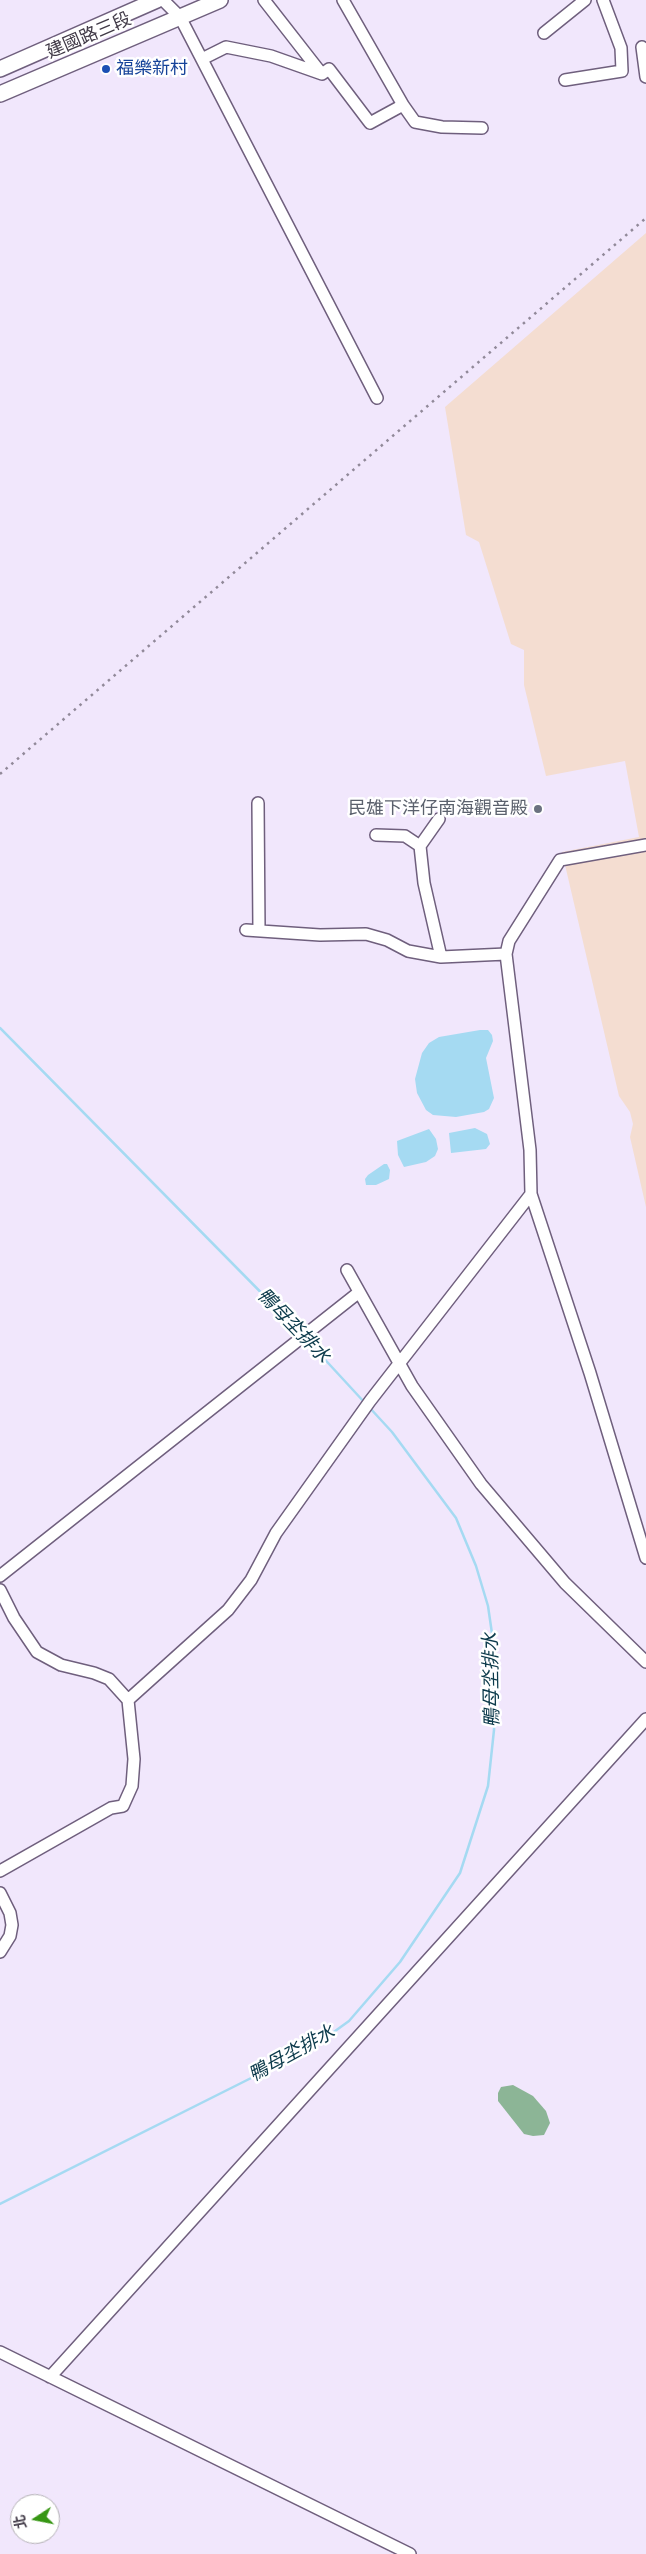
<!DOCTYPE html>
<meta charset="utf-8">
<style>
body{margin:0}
#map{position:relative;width:646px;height:2554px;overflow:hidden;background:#f1e7fc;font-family:"Fira Sans","Noto Sans TC",sans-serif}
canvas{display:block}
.north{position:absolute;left:10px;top:2494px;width:50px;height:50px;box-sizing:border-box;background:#fff;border:1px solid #b3b0b5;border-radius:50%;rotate:259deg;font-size:14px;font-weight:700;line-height:20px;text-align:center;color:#413a47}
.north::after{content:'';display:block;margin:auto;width:18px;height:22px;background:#379614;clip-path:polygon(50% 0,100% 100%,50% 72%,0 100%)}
</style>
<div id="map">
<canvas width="646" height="2554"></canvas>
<div class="north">北</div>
</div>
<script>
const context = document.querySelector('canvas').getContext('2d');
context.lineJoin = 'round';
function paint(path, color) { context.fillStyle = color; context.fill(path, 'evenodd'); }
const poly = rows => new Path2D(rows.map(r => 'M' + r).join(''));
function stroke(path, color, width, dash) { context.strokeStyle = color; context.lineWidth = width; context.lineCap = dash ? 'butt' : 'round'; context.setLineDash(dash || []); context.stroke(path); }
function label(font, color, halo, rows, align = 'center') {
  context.font = font + ' "Fira Sans","Noto Sans TC",sans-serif'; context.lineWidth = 5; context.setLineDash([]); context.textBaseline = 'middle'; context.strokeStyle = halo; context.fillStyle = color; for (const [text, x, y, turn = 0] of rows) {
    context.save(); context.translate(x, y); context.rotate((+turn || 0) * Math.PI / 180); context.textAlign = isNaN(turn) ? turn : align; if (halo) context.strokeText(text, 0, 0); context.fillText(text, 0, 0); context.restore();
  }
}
paint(poly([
 [646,233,646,1207,630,1137,633,1124,630,1112,619,1096,562,852,639,837,625,761,546,776,524,685,524,650,511,644,479,542,466,535,445,407]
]), '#f4ddd1');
paint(poly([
 [513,2085,533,2096,546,2111,550,2123,544,2135,533,2136,524,2134,498,2101,498,2093,501,2087]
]), '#8cb596');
paint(poly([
 [480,1030,488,1030,492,1035,493,1041,486,1058,494,1098,489,1109,484,1112,456,1117,433,1115,426,1110,417,1093,415,1079,422,1053,429,1043,439,1037],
 [475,1128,487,1134,490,1144,486,1149,451,1153,449,1133],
 [429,1129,436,1139,438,1149,435,1156,426,1162,404,1167,398,1155,397,1141],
 [384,1164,387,1164,390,1170,389,1179,376,1185,366,1185,365,1179,368,1175]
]), '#a5daf2');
stroke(poly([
 [0,1028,301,1333],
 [306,1339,365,1403],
 [0,2204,313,2047,349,2021,400,1962,460,1873,488,1786,494,1730,496,1661,488,1606,476,1566,456,1518,392,1432,369,1407]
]), '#a5daf2', 2.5);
const minor = poly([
 [163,0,180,17,377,398],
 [264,0,321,73],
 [343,0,403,105],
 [544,33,585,0],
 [642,47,646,77],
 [202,59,226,47,271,56,322,74,329,69,370,123,403,105,415,122,442,127,482,128],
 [565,80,622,71,621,48,603,0],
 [258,803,259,931],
 [439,819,420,846,424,883,441,957,506,954],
 [376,835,405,836,420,846],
 [246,930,320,935,366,934,387,940,408,951,441,957],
 [531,1194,590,1373,646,1558],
 [347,1270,412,1386,481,1484,565,1583,646,1662],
 [0,1576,358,1293],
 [0,1590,14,1618,37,1652,61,1665,94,1673,109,1679,128,1700,134,1759,132,1786,123,1806,111,1808,0,1871],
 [128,1700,228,1610,251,1580,276,1533,370,1401,531,1194,530,1150,506,954,509,941,560,860,646,845],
 [0,1893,10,1913,12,1925,10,1936,0,1952],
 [0,2352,410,2554],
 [50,2377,646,1719]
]);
const major = poly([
 [0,69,157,0],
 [0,94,220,0]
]);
stroke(minor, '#6f5f7d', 14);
stroke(major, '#6f5f7d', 18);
stroke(minor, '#fff', 11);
stroke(major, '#fff', 15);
stroke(poly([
 [0,774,646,218]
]), '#918999', 2.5, [2.5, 5]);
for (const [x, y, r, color] of [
 [106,69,5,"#1a4fb4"],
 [538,809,5,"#6b7280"]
]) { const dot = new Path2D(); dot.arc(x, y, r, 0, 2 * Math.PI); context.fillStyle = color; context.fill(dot); stroke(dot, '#fff', 2); }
label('18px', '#413a47', '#fff', [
 ["建國路三段",89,36,-23]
]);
label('18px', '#164399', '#fff', [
 ["福樂新村",116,69]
], 'left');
label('18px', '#5b616d', '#fff', [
 ["民雄下洋仔南海觀音殿",528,809]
], 'right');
label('italic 19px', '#0c3a4b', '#fff', [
 ["鴨母坔排水",293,1326,46],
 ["鴨母坔排水",492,1680,-91],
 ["鴨母坔排水",292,2054,-29]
]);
</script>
